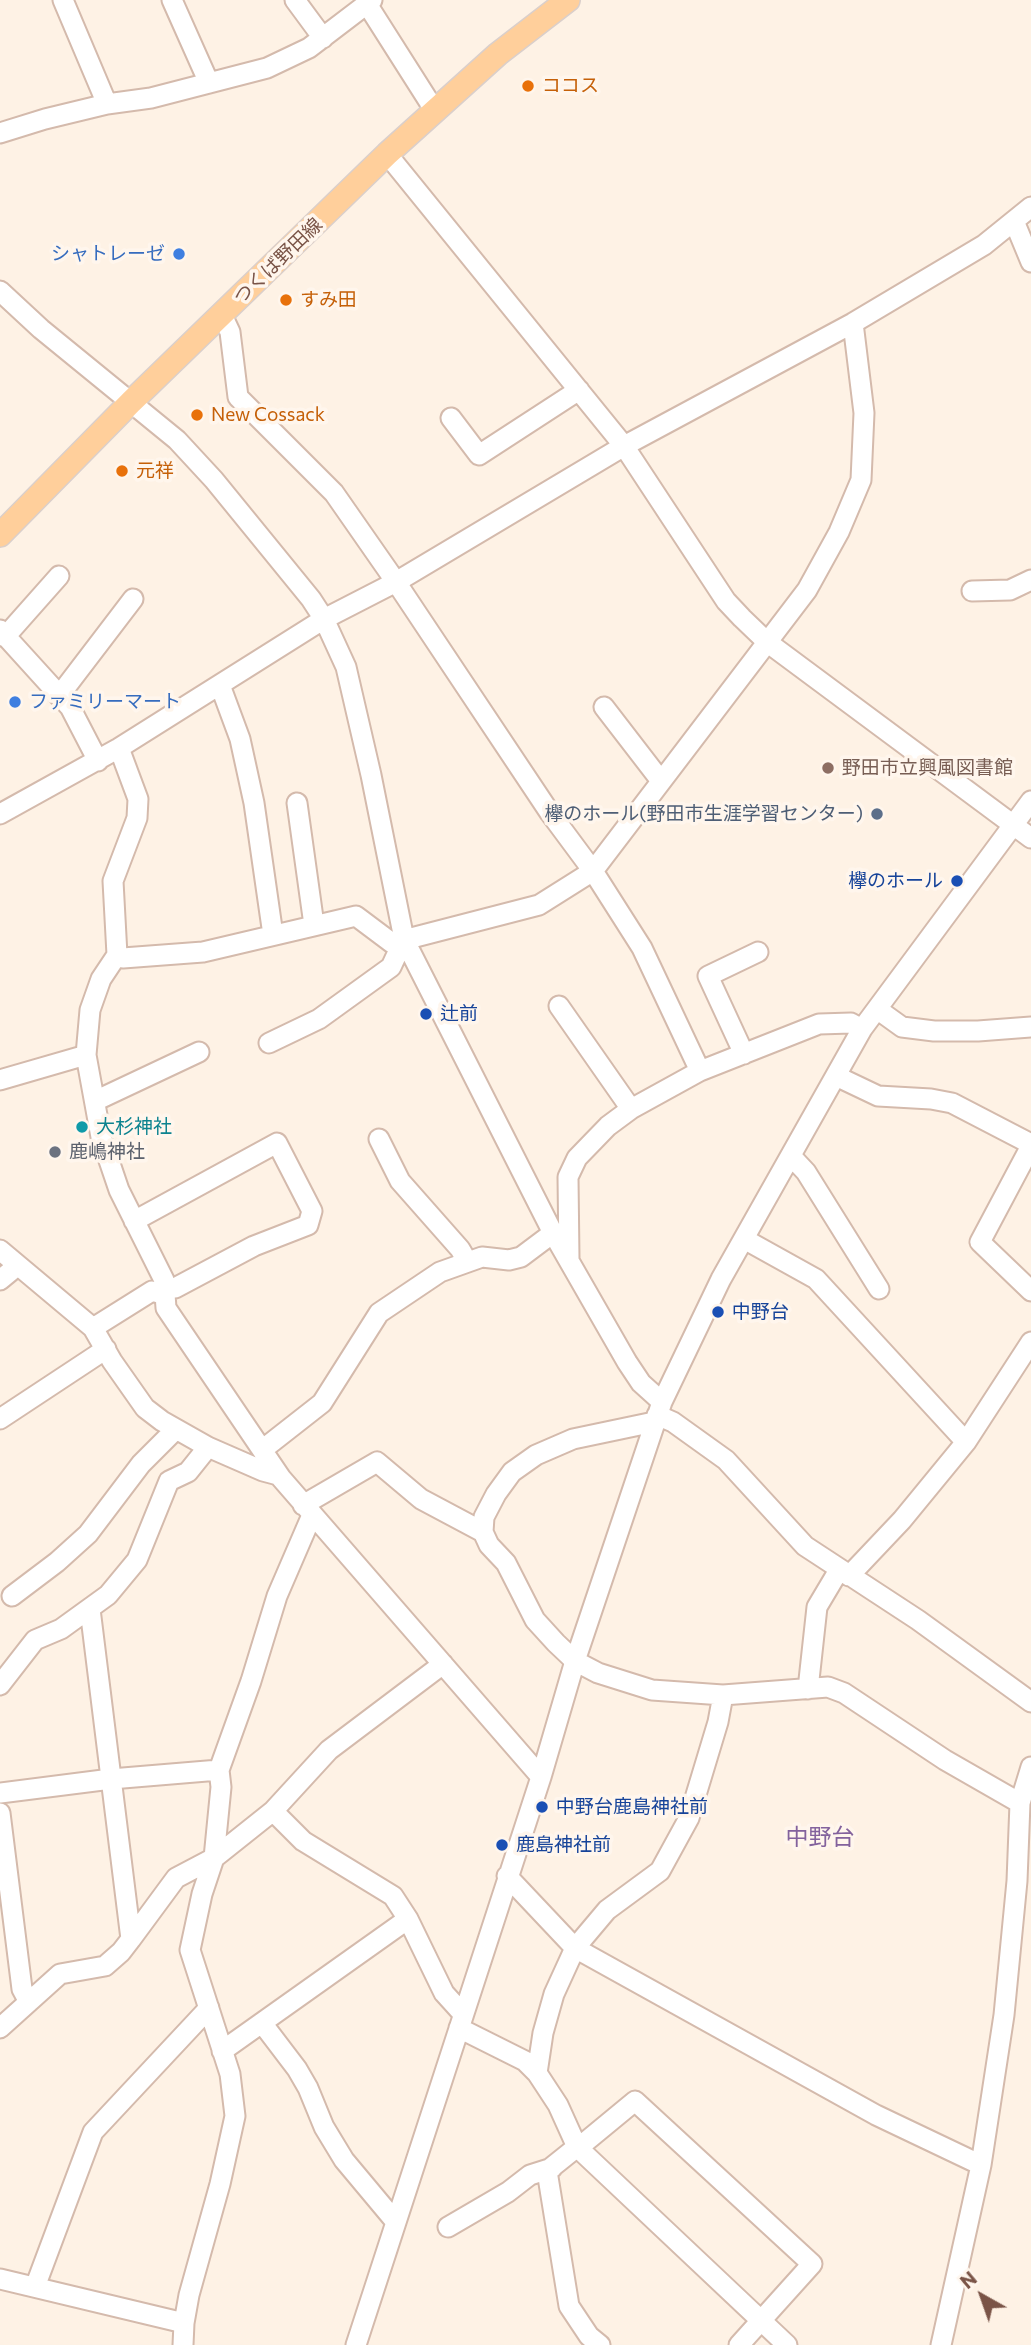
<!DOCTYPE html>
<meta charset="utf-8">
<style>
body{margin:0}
#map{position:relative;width:1031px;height:2345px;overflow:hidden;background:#fef2e5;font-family:Commissioner,sans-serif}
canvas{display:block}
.north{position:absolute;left:947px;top:2261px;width:70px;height:70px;-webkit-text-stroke:5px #fff6ed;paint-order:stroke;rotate:320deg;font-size:19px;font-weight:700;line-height:28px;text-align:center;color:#7a5447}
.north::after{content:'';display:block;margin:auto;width:24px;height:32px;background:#7a5447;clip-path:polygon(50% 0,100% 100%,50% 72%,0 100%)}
</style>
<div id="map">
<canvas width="1031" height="2345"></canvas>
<div class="north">N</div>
</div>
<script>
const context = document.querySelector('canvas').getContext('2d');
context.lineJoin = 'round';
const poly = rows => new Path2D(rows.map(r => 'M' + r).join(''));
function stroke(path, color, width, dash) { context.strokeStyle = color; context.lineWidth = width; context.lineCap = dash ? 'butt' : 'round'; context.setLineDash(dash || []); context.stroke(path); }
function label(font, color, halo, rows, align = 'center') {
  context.font = font + ' Commissioner,"Noto Sans JP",sans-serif'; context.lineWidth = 7; context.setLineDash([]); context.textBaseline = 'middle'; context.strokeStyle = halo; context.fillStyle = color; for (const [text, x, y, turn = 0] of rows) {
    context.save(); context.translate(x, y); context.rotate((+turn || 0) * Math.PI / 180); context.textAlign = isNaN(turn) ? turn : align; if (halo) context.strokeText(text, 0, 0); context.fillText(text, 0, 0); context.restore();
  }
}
const minor = poly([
 [63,0,107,104],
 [172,0,209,83],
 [295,0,323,38],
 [367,4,435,111],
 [0,133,45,119,107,104,151,98,267,68,309,48,372,0],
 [387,154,624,446,726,601,742,618,767,642,1031,838],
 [1014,221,1031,262],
 [0,291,41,329,177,440,214,480,311,599,324,619,346,667,371,775,404,939,553,1233,627,1362,641,1383,662,1402],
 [222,315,230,332,238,397,334,493,396,582,550,813,593,871,642,948,700,1071],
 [451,418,479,455,579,390],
 [972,591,1010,590,1031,580],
 [0,630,70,707,98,761],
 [5,637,59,576],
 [220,685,240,739,254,803,273,935],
 [59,696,133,599],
 [604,707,661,781],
 [119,748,138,799,137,818,113,881,117,955,101,979,90,1010,86,1055,101,1137,119,1190,164,1280,166,1308,281,1478,541,1777],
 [297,803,314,925],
 [0,814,119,748,324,619,396,582,624,446,853,323,984,245,1031,207],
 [117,955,123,958,203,952,356,916,392,943,539,905,593,871,807,590,839,532,861,480,864,413,853,323],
 [559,1006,631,1109],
 [877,1009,902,1027,934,1031,978,1031,1031,1027],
 [269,1043,319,1019,391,967,404,939],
 [744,1054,708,976,758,952],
 [836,1076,878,1096,931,1099,952,1103,1031,1144],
 [0,1080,86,1055],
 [95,1101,199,1052],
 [379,1139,400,1181,460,1249,467,1261],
 [1031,1146,980,1242,1031,1291],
 [791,1156,806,1172,879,1289],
 [134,1221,277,1143,312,1211,308,1225,254,1246,175,1288,166,1288],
 [744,1239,816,1279,966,1442],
 [0,1250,93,1328,112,1361,145,1408,162,1421,208,1447,263,1471,278,1475],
 [569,1258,568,1177,577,1158,608,1126,631,1109,700,1071,819,1024,851,1023,862,1029],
 [0,1280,17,1266],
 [93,1328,152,1291,165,1295],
 [657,1415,673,1422,726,1460,805,1546,918,1620,1031,1702],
 [0,1419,106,1349],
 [654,1422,573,1439,536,1455,512,1472,496,1494,484,1517,483,1532,489,1545,506,1563,535,1620,556,1643,575,1661,598,1673,652,1690,723,1695,828,1687,844,1693,945,1760,1020,1803],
 [262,1450,322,1403,379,1313,440,1272,482,1257,509,1260,521,1257,553,1233],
 [303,1505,377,1462,421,1499,483,1532],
 [849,1576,902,1520,966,1442,1031,1342],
 [12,1596,57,1562,88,1534,141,1464,176,1429],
 [0,1685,35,1640,61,1629,108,1595,137,1560,169,1481,188,1472,208,1447],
 [808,1689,817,1607,839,1570],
 [0,1793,111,1779,219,1770],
 [273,1811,329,1750,443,1664],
 [0,1813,22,1989,29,2002],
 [507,1876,575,1948,876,2115,981,2165],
 [131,1939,176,1878,214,1858,273,1811,303,1841,393,1896,408,1919,444,1993,463,2014],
 [262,2023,297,2069,308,2088,324,2127,344,2160,395,2221],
 [0,2028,60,1974,105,1966,121,1952,131,1939,90,1609],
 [459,2028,525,2061,537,2073,558,2105,577,2147,787,2345],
 [222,2051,408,1919],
 [537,2073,543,2033,554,1994,575,1948,607,1910,660,1871,689,1818,718,1722,723,1695],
 [577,2147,547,2171,569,2306,589,2336,600,2345],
 [578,2148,635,2101,812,2264,739,2345],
 [448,2227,508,2192,530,2175,552,2168],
 [0,2279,184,2323],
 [35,2287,93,2132,209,2008],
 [183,2345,184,2323,189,2295,220,2184,235,2116,230,2074,190,1950,202,1894,214,1858,221,1787,219,1770,251,1681,277,1596,312,1515],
 [356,2345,541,1777,575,1661,662,1402,721,1279,862,1029,1031,801],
 [941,2345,981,2165,1004,2015,1017,1881,1020,1803,1031,1767]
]);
const major = poly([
 [0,535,131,402,387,154,498,54,568,0]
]);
stroke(minor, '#d4baac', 23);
stroke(major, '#dacfcb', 26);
stroke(minor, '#fff', 19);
stroke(major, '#ffcf9b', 23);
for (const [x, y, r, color] of [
 [528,86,7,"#e8710a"],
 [179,254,7,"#3f7fe0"],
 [286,300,7,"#e8710a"],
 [197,415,7,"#e8710a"],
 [122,471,7,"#e8710a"],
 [15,702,7,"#3f7fe0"],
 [828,768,7,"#8d6e63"],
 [877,814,7,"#5c6f8a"],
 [957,881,7,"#1a4fb4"],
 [426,1014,7,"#1a4fb4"],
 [82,1127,7,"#0f9aa8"],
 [55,1152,7,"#6b7280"],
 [718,1312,7,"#1a4fb4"],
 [542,1807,7,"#1a4fb4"],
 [502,1845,7,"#1a4fb4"]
]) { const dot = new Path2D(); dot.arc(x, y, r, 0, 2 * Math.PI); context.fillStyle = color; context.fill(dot); stroke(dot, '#fff6ed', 2.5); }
label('19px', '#c56008', '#fff6ed', [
 ["ココス",542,86],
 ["すみ田",300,300],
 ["New Cossack",211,415],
 ["元祥",136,471]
], 'left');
label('19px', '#366cbe', '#fff6ed', [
 ["シャトレーゼ",165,254],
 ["ファミリーマート",29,702,"left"]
], 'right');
label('19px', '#7a5447', '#fff6ed', [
 ["つくば野田線",278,261,-44]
]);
label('19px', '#785e54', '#fff6ed', [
 ["野田市立興風図書館",842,768]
], 'left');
label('19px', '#4e5e75', '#fff6ed', [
 ["欅のホール(野田市生涯学習センター)",863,814]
], 'right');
label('19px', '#164399', '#fff6ed', [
 ["欅のホール",943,881,"right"],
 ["辻前",440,1014],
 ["中野台",732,1312],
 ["中野台鹿島神社前",556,1807],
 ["鹿島神社前",516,1845]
], 'left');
label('19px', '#0d838f', '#fff6ed', [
 ["大杉神社",96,1127]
], 'left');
label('19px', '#5b616d', '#fff6ed', [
 ["鹿嶋神社",69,1152]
], 'left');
label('23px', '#83629d', '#fff6ed', [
 ["中野台",820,1837]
]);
</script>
